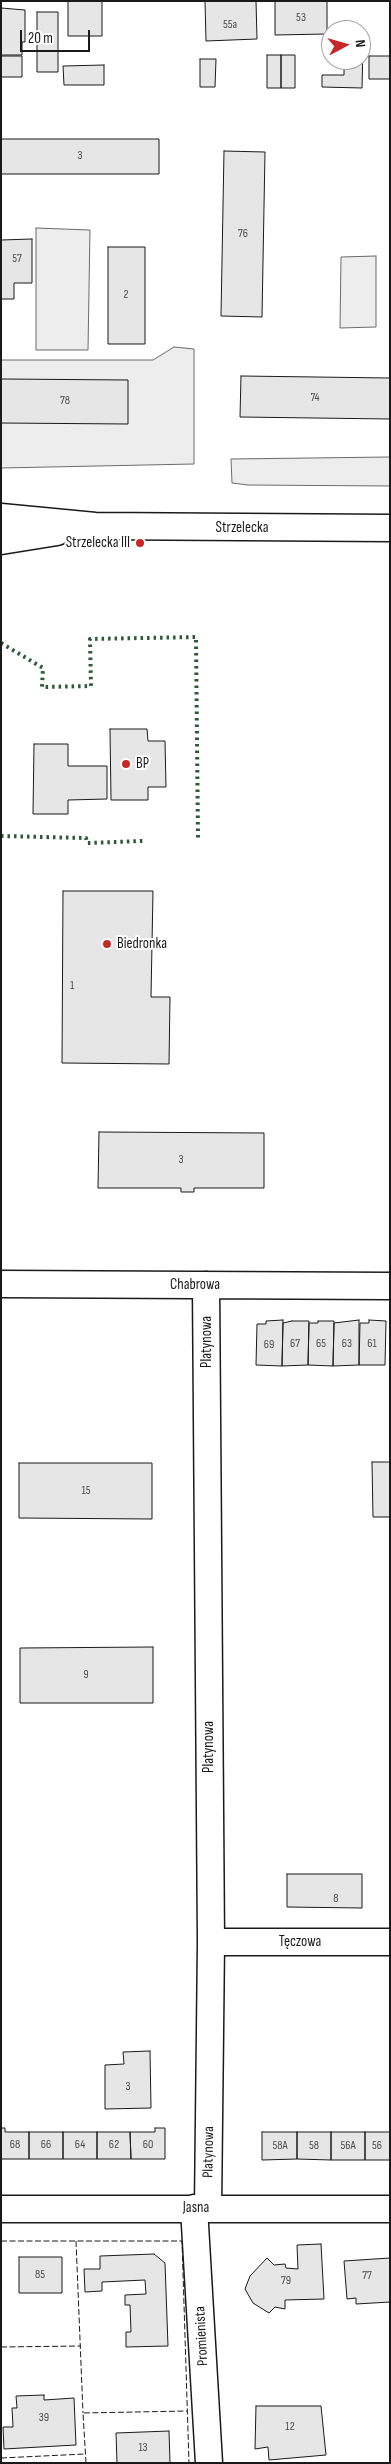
<!DOCTYPE html>
<meta charset="utf-8">
<style>
body{margin:0}
#map{position:relative;width:391px;height:2464px;overflow:hidden;background:#fff;font-family:"Sofia Sans Condensed",sans-serif}
canvas{display:block}
.frame{position:absolute;inset:0;border:2px solid #1a1a1a;pointer-events:none}
.north{position:absolute;left:321px;top:20px;width:50px;height:50px;box-sizing:border-box;background:#fff;border:1px solid #a3a3a3;border-radius:50%;rotate:84deg;font-size:14px;font-weight:700;line-height:20px;text-align:center;color:#1a1a1a}
.north::after{content:'';display:block;margin:auto;width:18px;height:22px;background:#c62828;clip-path:polygon(50% 0,100% 100%,50% 72%,0 100%)}
.scale{position:absolute;left:20px;top:30px;width:70px;height:22px;box-sizing:border-box;border:2px solid #1a1a1a;border-top:0;padding-left:6px;font-size:15px;line-height:18px;white-space:nowrap;color:#1a1a1a;-webkit-text-stroke:4px #fff;paint-order:stroke}
</style>
<div id="map">
<canvas width="391" height="2464"></canvas>
<div class="frame"></div>
<div class="north">N</div>
<div class="scale">20 m</div>
</div>
<script>
const context = document.querySelector('canvas').getContext('2d');
context.lineJoin = 'round';
function paint(path, color) { context.fillStyle = color; context.fill(path, 'evenodd'); }
const poly = rows => new Path2D(rows.map(r => 'M' + r).join(''));
function stroke(path, color, width, dash) { context.strokeStyle = color; context.lineWidth = width; context.lineCap = dash ? 'butt' : 'round'; context.setLineDash(dash || []); context.stroke(path); }
function label(font, color, halo, rows, align = 'center') {
  context.font = font + ' "Sofia Sans Condensed",sans-serif'; context.lineWidth = 4; context.setLineDash([]); context.textBaseline = 'middle'; context.strokeStyle = halo; context.fillStyle = color; for (const [text, x, y, turn = 0] of rows) {
    context.save(); context.translate(x, y); context.rotate((+turn || 0) * Math.PI / 180); context.textAlign = isNaN(turn) ? turn : align; if (halo) context.strokeText(text, 0, 0); context.fillText(text, 0, 0); context.restore();
  }
}
const green = poly([
 [36,228,90,230,88,350,36,350,36,228],
 [376,256,376,327,340,328,341,257,376,256],
 [174,347,194,349,194,464,1,468,1,360,153,360,174,347],
 [390,457,390,486,248,485,232,483,231,459,390,457]
]);
paint(green, '#ededed');
stroke(green, '#6a6a6a', 1);
const building = poly([
 [68,1,102,1,102,36,68,36,68,1],
 [205,1,256,1,257,39,206,41,205,1],
 [275,1,327,1,327,34,275,35,275,1],
 [1,8,25,10,25,42,22,42,22,55,1,55,1,8],
 [37,12,58,12,58,72,37,72,37,12],
 [361,46,363,46,362,88,322,87,322,75,344,75,344,60,361,60,361,46],
 [267,55,281,55,281,88,267,88,267,55],
 [281,55,295,55,295,88,281,88,281,55],
 [1,56,22,56,22,77,1,77,1,56],
 [369,56,390,56,390,79,369,79,369,56],
 [200,59,216,59,215,87,200,87,200,59],
 [104,65,104,85,64,85,63,66,104,65],
 [1,139,159,139,159,174,1,174,1,139],
 [224,151,265,152,262,317,221,316,224,151],
 [32,239,32,283,14,283,14,299,1,299,1,240,32,239],
 [108,247,145,247,145,344,108,344,108,247],
 [241,376,390,378,390,419,240,417,241,376],
 [1,379,128,380,128,424,1,423,1,379],
 [110,729,147,729,148,741,165,741,166,787,148,787,148,800,111,800,110,729],
 [34,744,68,744,68,766,107,766,107,799,68,800,68,814,33,814,34,744],
 [63,891,153,891,151,997,170,997,169,1064,62,1063,63,891],
 [99,1132,264,1133,264,1188,194,1188,194,1192,181,1192,181,1188,98,1188,99,1132],
 [283,1320,282,1366,256,1365,257,1324,266,1324,266,1321,283,1320],
 [359,1320,359,1365,333,1366,334,1323,359,1320],
 [369,1320,386,1321,385,1365,359,1365,360,1323,369,1323,369,1320],
 [292,1321,309,1321,308,1365,282,1366,283,1323,292,1321],
 [318,1321,334,1321,333,1366,308,1365,309,1323,318,1323,318,1321],
 [372,1462,390,1462,390,1517,373,1517,372,1462],
 [19,1463,152,1463,152,1519,19,1518,19,1463],
 [153,1647,153,1703,20,1703,20,1648,153,1647],
 [287,1874,362,1874,362,1908,287,1907,287,1874],
 [150,2051,151,2108,105,2109,105,2065,124,2064,123,2052,150,2051],
 [1,2128,5,2128,5,2132,29,2132,29,2159,1,2159,1,2128],
 [155,2128,165,2128,165,2159,131,2159,130,2132,155,2132,155,2128],
 [29,2132,63,2132,63,2159,29,2159,29,2132],
 [63,2132,97,2132,97,2159,63,2159,63,2132],
 [97,2132,130,2132,131,2159,97,2159,97,2132],
 [262,2132,297,2132,297,2159,262,2160,262,2132],
 [297,2132,331,2132,331,2160,297,2159,297,2132],
 [331,2132,365,2132,365,2160,331,2160,331,2132],
 [365,2132,390,2132,390,2160,365,2160,365,2132],
 [321,2244,324,2299,285,2300,285,2309,275,2307,269,2313,253,2303,245,2289,250,2276,267,2258,274,2265,285,2264,286,2268,298,2269,297,2245,321,2244],
 [154,2254,165,2263,168,2346,126,2347,126,2332,131,2332,130,2305,125,2305,125,2295,146,2294,145,2280,102,2282,102,2291,85,2292,84,2269,100,2269,100,2256,154,2254],
 [19,2257,62,2257,62,2293,19,2293,19,2257],
 [390,2258,390,2302,356,2304,356,2298,347,2299,344,2261,390,2258],
 [44,2395,44,2400,74,2398,76,2445,4,2449,3,2427,13,2427,12,2408,17,2408,16,2396,44,2395],
 [256,2406,321,2406,326,2455,269,2460,268,2447,255,2449,256,2406],
 [169,2431,170,2463,117,2463,116,2433,169,2431]
]);
paint(building, '#e6e6e6');
stroke(building, '#1a1a1a', 1);
const minor = poly([
 [1,517,95,526,390,528],
 [1,541,57,532],
 [1,1284,390,1286],
 [206,1285,211,1942,208,2208],
 [211,1942,390,1942],
 [194,2208,209,2463],
 [1,2209,390,2209]
]);
stroke(minor, '#1a1a1a', 29);
stroke(minor, '#fff', 26);
stroke(poly([
 [1,462,2,462],
 [1,643,43,668,42,687,91,686,90,639,196,637,198,840],
 [1,836,86,838,87,843,143,841]
]), '#2b5a34', 4, [2.5, 4]);
stroke(poly([
 [1,2241,182,2241,189,2463],
 [76,2241,83,2413],
 [1,2347,81,2346],
 [1,2458,85,2454],
 [86,2463,83,2413,187,2411]
]), '#1a1a1a', 1, [6, 2.5]);
for (const [x, y, r, color] of [
 [140,543,5,"#c62828"],
 [126,764,5,"#c62828"],
 [107,944,5,"#c62828"]
]) { const dot = new Path2D(); dot.arc(x, y, r, 0, 2 * Math.PI); context.fillStyle = color; context.fill(dot); stroke(dot, '#fff', 2); }
label('12px', '#4d4d4d', null, [
 ["53",301,18],
 ["55a",230,25],
 ["3",80,156],
 ["76",243,234],
 ["57",17,259],
 ["2",126,295],
 ["74",315,398],
 ["78",65,401],
 ["1",72,986],
 ["3",181,1160],
 ["67",295,1344],
 ["65",321,1344],
 ["63",347,1344],
 ["61",372,1344],
 ["69",269,1345],
 ["15",86,1491],
 ["9",86,1675],
 ["8",336,1899],
 ["3",128,2087],
 ["68",15,2145],
 ["66",46,2145],
 ["64",80,2145],
 ["62",114,2145],
 ["60",148,2145],
 ["58A",280,2146],
 ["58",314,2146],
 ["56A",348,2146],
 ["56",377,2146],
 ["85",40,2275],
 ["77",367,2276],
 ["79",286,2281],
 ["39",44,2418],
 ["12",290,2427],
 ["13",143,2448]
]);
label('15px', '#1a1a1a', '#fff', [
 ["Strzelecka",242,528],
 ["Chabrowa",195,1285],
 ["Platynowa",207,1342,-90],
 ["Platynowa",209,1747,-90],
 ["Tęczowa",300,1942],
 ["Platynowa",209,2152,-89],
 ["Jasna",196,2208],
 ["Promienista",202,2336,-93]
]);
label('15px', '#1a1a1a', '#fff', [
 ["Strzelecka III",130,543,"right"],
 ["BP",136,764],
 ["Biedronka",117,944]
], 'left');
</script>
